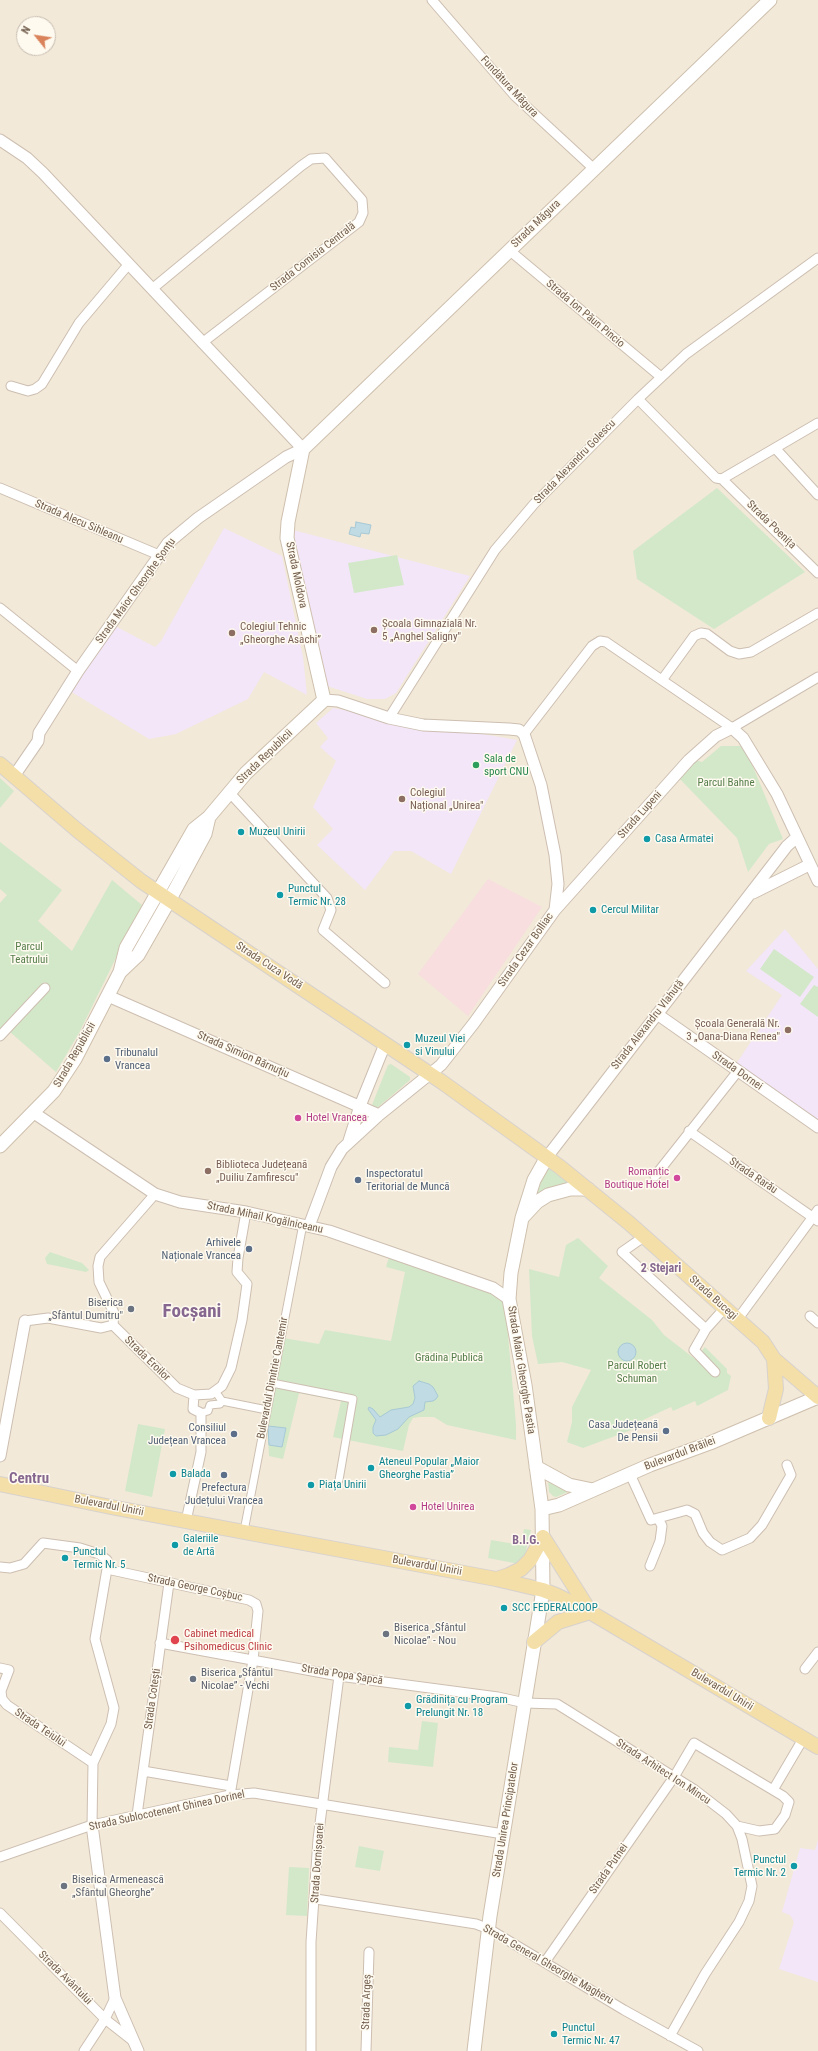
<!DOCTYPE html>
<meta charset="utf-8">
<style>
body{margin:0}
#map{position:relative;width:818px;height:2051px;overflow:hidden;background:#fbf6ea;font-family:"Roboto Condensed",sans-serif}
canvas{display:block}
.north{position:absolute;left:16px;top:16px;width:40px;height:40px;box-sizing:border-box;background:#fefaf0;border:1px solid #c7bcb0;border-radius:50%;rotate:300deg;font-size:11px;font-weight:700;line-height:16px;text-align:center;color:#74604f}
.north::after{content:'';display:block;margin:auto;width:14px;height:18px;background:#da835a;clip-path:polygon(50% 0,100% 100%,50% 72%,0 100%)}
</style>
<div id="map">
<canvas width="818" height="2051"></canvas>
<div class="north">N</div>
</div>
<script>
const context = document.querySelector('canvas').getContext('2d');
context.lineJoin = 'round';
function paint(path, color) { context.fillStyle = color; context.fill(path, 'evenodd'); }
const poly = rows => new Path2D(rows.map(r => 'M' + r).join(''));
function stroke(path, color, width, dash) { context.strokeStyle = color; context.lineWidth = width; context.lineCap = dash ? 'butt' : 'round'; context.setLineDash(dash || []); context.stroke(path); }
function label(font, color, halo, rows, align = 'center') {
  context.font = font + ' "Roboto Condensed",sans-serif'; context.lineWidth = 3; context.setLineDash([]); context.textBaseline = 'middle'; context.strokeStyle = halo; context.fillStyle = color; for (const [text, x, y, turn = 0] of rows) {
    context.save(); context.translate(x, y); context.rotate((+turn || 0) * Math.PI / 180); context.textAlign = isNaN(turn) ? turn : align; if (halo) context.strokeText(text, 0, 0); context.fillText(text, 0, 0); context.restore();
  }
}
paint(poly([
 [0,0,818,0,818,2051,0,2051],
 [24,24,48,24,48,48,24,48]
]), '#f2e9d9');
paint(poly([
 [224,528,282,556,303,657,307,695,264,672,248,699,176,734,149,739,70,691,115,626,155,647,161,641],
 [293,530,470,576,396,693,385,699,367,699,324,685],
 [333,708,517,740,451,874,411,851,394,851,365,890,317,845,333,829,313,807,336,761,320,747,328,738,316,723],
 [785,929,818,969,818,1122,736,1064,782,995,746,971],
 [818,1840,818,1982,779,1969,794,1922,790,1915,782,1912,800,1848,815,1850]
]), '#f3e6f8');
paint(poly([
 [488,879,542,907,468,1016,418,974]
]), '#f8dedf');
paint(poly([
 [717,488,805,572,714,629,637,579,633,551],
 [397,555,404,585,354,593,348,563],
 [721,746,740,746,746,750,783,839,769,844,748,872,737,838,678,777,695,760,702,762],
 [0,778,14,791,0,808],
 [0,842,62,890,38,921,72,951,112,880,142,905,79,1033,56,1072,10,1032,38,1002,49,985,44,982,0,1030,0,903,7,895,0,889],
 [774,949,814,977,800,997,760,969],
 [814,985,818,987,818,1017,800,1004],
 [391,1064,410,1077,410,1080,377,1108,372,1105,388,1065],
 [547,1157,588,1189,537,1202,528,1193],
 [578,1238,608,1266,599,1278,652,1320,664,1335,695,1359,705,1347,727,1369,727,1373,731,1376,728,1390,697,1406,695,1401,673,1411,671,1407,641,1421,642,1426,583,1448,567,1442,572,1422,572,1407,591,1370,562,1362,538,1364,532,1336,529,1269,559,1277,566,1245],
 [50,1252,82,1263,89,1270,86,1272,47,1264,45,1258],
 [389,1257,482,1288,505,1302,516,1424,516,1440,447,1425,434,1417,420,1417,413,1418,409,1425,403,1451,333,1437,341,1401,299,1393,283,1459,269,1456,267,1425,283,1338,319,1344,325,1330,391,1341,405,1272,386,1267],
 [138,1424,165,1429,152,1497,125,1491],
 [548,1480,570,1491,556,1497,553,1496,549,1492],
 [524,1529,531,1530,524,1559,519,1564,488,1558,491,1540,521,1545],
 [422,1721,438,1723,433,1767,388,1762,389,1747,418,1750],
 [359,1846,384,1851,380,1871,355,1867],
 [289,1867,309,1868,307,1916,286,1915]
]), '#d3e8c9');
const water = poly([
 [356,522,371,525,369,534,361,533,360,537,349,534,351,527,355,528,356,522],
 '618 1352a9 9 0 1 1 18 0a9 9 0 1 1-18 0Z',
 [419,1381,429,1384,433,1387,438,1396,436,1399,433,1401,425,1402,424,1410,409,1417,398,1429,386,1435,376,1436,373,1433,373,1427,376,1420,368,1409,369,1407,373,1409,380,1417,391,1410,409,1407,413,1404,415,1398,413,1386,419,1381],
 [268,1426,286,1428,282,1447,269,1445,268,1426]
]);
paint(water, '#c0dbe4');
stroke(water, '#a7c9d5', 1);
const pedestrian = poly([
 [272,1383,353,1399,339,1480],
 [215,1391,222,1401,267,1410],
 [201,1413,208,1411,210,1405,220,1404,222,1401],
 [244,1531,303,1224]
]);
const minor = poly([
 [432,0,515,96,593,168],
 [509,250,661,377],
 [152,289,301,166,311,159,325,158,362,200,363,213,359,222,202,343],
 [11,386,28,391,35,389,42,384,79,323,128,265],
 [638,399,716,478,722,479,818,573],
 [775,448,818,495],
 [722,479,818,423],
 [0,488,159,555],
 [0,608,78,671],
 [662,680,694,636,701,633,707,634,730,651,739,654,751,652,818,613],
 [389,718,495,550,534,504,638,399,686,354,818,258],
 [524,734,592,646,600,641,606,642,732,728,818,677],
 [229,792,327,898,331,910,323,930,385,983],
 [0,1036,45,988],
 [689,1131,818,1221],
 [655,1176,738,1071],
 [645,1236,622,1252,706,1329],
 [810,1316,818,1323],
 [737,1320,818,1210],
 [25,1321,48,1318,101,1328,113,1325],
 [113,1325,177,1388,194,1395,211,1394,222,1386,231,1368,242,1320,247,1284,237,1272,238,1258,246,1212],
 [113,1325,114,1313,99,1282,98,1266,100,1257,155,1194],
 [715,1372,694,1350,706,1329,724,1309],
 [630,1474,651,1520,687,1510,695,1514,703,1533,710,1542,722,1550,750,1538,762,1525,791,1475,787,1465],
 [186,1521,201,1452,201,1413,193,1409,194,1395],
 [650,1566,660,1541,662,1526,658,1518],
 [0,1567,10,1568,24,1564,43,1543,80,1548,99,1554,107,1560,107,1569,95,1639,114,1708,111,1724,93,1763,92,1825],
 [107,1569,249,1600,256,1604,258,1611,253,1660,230,1795],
 [160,1643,339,1676,498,1697,525,1703,557,1704,695,1790,726,1814,737,1826,742,1839,752,1886,749,1901,739,1922,705,1974,670,2036],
 [0,1668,9,1670,1,1691,2,1699,7,1705,93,1763],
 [805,1669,818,1652],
 [143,1771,231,1786],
 [137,1815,169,1583],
 [737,1826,759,1831,775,1829,785,1815,789,1802,783,1796,773,1790],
 [0,1857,92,1825,230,1795,254,1793,503,1834],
 [316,1899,476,1924,489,1929,624,2010,698,2051],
 [0,1913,105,2019,133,2041],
 [545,1962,674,1777,694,1743,773,1790,803,1739],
 [84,2051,105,2019,115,1998],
 [311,2051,311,1942,318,1839,339,1676],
 [366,2051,369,1952]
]);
const tertiary = poly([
 [0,140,27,158,43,173,303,449,286,457,198,518,168,543,78,671,39,733,38,741,14,776],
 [324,700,338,701,389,718,423,725,509,729,519,730,524,734,541,785,555,855,558,884,555,910],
 [753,893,809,865],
 [108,996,379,1115],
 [657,1014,818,1127],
 [34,1113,155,1194,180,1202,246,1212,329,1231,493,1288,509,1299],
 [349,1141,360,1106,385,1044],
 [547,1157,787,846,797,837],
 [309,1226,331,1167,342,1149,379,1115,441,1065,474,1023,555,910,689,760,716,736,732,728,743,738,777,794,818,881],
 [0,1456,25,1321],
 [92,1825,115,1998,138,2051]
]);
const secondary = poly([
 [120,972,138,955,170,899,205,834,209,817],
 [0,1146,54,1091,75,1059,120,972,126,948,194,829,209,817,246,773,324,700,287,538,288,522,303,449,770,0],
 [523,1217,537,1202,548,1195,570,1189,588,1189],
 [536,1467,569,1485,593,1490],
 [542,1509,559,1505,650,1465,710,1443,818,1397],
 [474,2051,490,1916,543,1590,542,1509,525,1385,509,1299,511,1273,522,1218,534,1180,547,1157]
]);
const primary = poly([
 [0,764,77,830,141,881,442,1082,560,1167,629,1223,763,1342,774,1359,818,1397],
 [769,1418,776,1389,774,1359],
 [0,1484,116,1508,496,1579,543,1590,556,1595,590,1612,818,1747],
 [543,1537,589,1610],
 [497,1579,509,1575,521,1569,530,1560,543,1537],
 [534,1642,558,1622,590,1612]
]);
stroke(pedestrian, '#cdbfb1', 9);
stroke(minor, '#cdbfb1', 11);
stroke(tertiary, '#cdbfb1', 13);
stroke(secondary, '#cfc0ae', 15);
stroke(primary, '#d8d2ce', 16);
stroke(pedestrian, '#fff', 7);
stroke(minor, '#fff', 9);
stroke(tertiary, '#fff', 11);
stroke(secondary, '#fff', 13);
stroke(primary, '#f4dfa8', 14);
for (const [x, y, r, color] of [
 [374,630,4,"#8d6e63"],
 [232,633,4,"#8d6e63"],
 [476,765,4,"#2e9e5b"],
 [402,799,4,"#8d6e63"],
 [241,832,4,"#0f9aa8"],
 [647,839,4,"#0f9aa8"],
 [280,895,4,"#0f9aa8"],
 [593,910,4,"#0f9aa8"],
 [788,1030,4,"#8d6e63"],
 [407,1045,4,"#0f9aa8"],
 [107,1059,4,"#5c6f8a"],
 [298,1118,4,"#d1479c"],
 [208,1171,4,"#8d6e63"],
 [677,1178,4,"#d1479c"],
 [358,1180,4,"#5c6f8a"],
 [249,1249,4,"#5c6f8a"],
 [131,1309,4,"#6b7280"],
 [666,1431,4,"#5c6f8a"],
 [234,1434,4,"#5c6f8a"],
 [371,1468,4,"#0f9aa8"],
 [173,1474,4,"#0f9aa8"],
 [224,1475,4,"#5c6f8a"],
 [311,1485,4,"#0f9aa8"],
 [413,1507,4,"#d1479c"],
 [175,1545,4,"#0f9aa8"],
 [65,1558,4,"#0f9aa8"],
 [504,1608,4,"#0f9aa8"],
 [386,1634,4,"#6b7280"],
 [175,1640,5,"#e0444e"],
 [193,1679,4,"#6b7280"],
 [408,1706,4,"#0f9aa8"],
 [794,1866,4,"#0f9aa8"],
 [64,1886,4,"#6b7280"],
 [554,2034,4,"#0f9aa8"]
]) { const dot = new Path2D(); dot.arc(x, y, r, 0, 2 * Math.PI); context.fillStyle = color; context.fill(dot); stroke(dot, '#fefaf0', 1.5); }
label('11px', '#74604f', '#fefaf0', [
 ["Fundătura Măgura",509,87,47],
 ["Strada Măgura",536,224,-44],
 ["Strada Comisia Centrală",313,257,-38],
 ["Strada Ion Păun Pincio",585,314,40],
 ["Strada Alexandru Golescu",575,462,-46],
 ["Strada Alecu Sihleanu",79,522,23],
 ["Strada Poenița",771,525,44],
 ["Strada Moldova",296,575,78],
 ["Strada Maior Gheorghe Șonțu",136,591,-54],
 ["Strada Republicii",265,757,-44],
 ["Strada Lupeni",640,815,-48],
 ["Strada Cezar Bolliac",526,950,-55],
 ["Strada Cuza Vodă",269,966,33],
 ["Strada Alexandru Vlahuță",648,1025,-52],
 ["Strada Republicii",75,1055,-60],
 ["Strada Simion Bărnuțiu",243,1055,24],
 ["Strada Dornei",737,1071,35],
 ["Strada Rarău",753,1176,34],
 ["Strada Mihail Kogălniceanu",265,1218,12],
 ["Strada Bucegi",713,1298,42],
 ["Strada Eroilor",147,1359,44],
 ["Strada Maior Gheorghe Pastia",521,1370,81],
 ["Bulevardul Dimitrie Cantemir",273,1378,-79],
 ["Bulevardul Brăilei",680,1454,-21],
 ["Bulevardul Unirii",109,1506,11],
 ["Bulevardul Unirii",427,1566,10],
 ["Strada George Coșbuc",195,1588,12],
 ["Strada Popa Șapcă",342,1675,9],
 ["Bulevardul Unirii",722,1690,31],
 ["Strada Cotești",153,1699,-82],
 ["Strada Teiului",40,1728,34],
 ["Strada Arhitect Ion Mincu",663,1772,33],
 ["Strada Sublocotenent Ghinea Dorinel",167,1811,-12],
 ["Strada Unirea Principatelor",506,1820,-81],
 ["Strada Dornișoarei",318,1863,-86],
 ["Strada Putnei",609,1869,-55],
 ["Strada General Gheorghe Magheru",548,1965,30],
 ["Strada Avântului",65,1978,45],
 ["Strada Argeș",367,2002,-88]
]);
label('11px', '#785e54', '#fefaf0', [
 ["Școala Gimnazială Nr.",382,624],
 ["5 „Anghel Saligny\"",382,637],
 ["Colegiul Tehnic",240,627],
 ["„Gheorghe Asachi”",240,640],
 ["Colegiul",410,793],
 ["Național „Unirea\"",410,806],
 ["Școala Generală Nr.",780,1024,"right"],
 ["3 „Oana-Diana Renea\"",780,1037,"right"],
 ["Biblioteca Județeană",216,1165],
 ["„Duiliu Zamfirescu\"",216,1178]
], 'left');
label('11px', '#27864d', '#fefaf0', [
 ["Sala de",484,759],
 ["sport CNU",484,772]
], 'left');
label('11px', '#557e4b', '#fefaf0', [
 ["Parcul Bahne",726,783],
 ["Parcul",29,947],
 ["Teatrului",29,960],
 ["Grădina Publică",449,1358],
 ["Parcul Robert",637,1366],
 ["Schuman",637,1379]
]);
label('11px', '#0d838f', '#fefaf0', [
 ["Muzeul Unirii",249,832],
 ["Casa Armatei",655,839],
 ["Punctul",288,889],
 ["Termic Nr. 28",288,902],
 ["Cercul Militar",601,910],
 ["Muzeul Viei",415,1039],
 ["si Vinului",415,1052],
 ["Ateneul Popular „Maior",379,1462],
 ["Gheorghe Pastia”",379,1475],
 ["Balada",181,1474],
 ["Piața Unirii",319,1485],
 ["Galeriile",183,1539],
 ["de Artă",183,1552],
 ["Punctul",73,1552],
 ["Termic Nr. 5",73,1565],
 ["SCC FEDERALCOOP",512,1608],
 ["Grădinița cu Program",416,1700],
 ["Prelungit Nr. 18",416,1713],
 ["Punctul",786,1860,"right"],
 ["Termic Nr. 2",786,1873,"right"],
 ["Punctul",562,2028],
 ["Termic Nr. 47",562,2041]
], 'left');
label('11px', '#4e5e75', '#fefaf0', [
 ["Tribunalul",115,1053,"left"],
 ["Vrancea",115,1066,"left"],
 ["Inspectoratul",366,1174,"left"],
 ["Teritorial de Muncă",366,1187,"left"],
 ["Arhivele",241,1243],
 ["Naționale Vrancea",241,1256],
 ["Casa Județeană",658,1425],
 ["De Pensii",658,1438],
 ["Consiliul",226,1428],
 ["Județean Vrancea",226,1441],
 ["Prefectura",224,1488,"center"],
 ["Județului Vrancea",224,1501,"center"]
], 'right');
label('11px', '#b23c85', '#fefaf0', [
 ["Hotel Vrancea",306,1118],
 ["Romantic",669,1172,"right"],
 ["Boutique Hotel",669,1185,"right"],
 ["Hotel Unirea",421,1507]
], 'left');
label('11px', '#5b616d', '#fefaf0', [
 ["Biserica",123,1303,"right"],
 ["„Sfântul Dumitru\"",123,1316,"right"],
 ["Biserica „Sfântul",394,1628],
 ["Nicolae” - Nou",394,1641],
 ["Biserica „Sfântul",201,1673],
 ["Nicolae” - Vechi",201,1686],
 ["Biserica Armenească",72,1880],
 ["„Sfântul Gheorghe”",72,1893]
], 'left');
label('11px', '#be3a42', '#fefaf0', [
 ["Cabinet medical",184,1634],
 ["Psihomedicus Clinic",184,1647]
], 'left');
label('bold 12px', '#86678f', '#fefaf0', [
 ["2 Stejari",661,1269],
 ["B.I.G.",526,1541]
]);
label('bold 15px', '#86678f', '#fefaf0', [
 ["Centru",29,1479]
]);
label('bold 19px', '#86678f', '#fefaf0', [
 ["Focșani",192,1312]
]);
</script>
